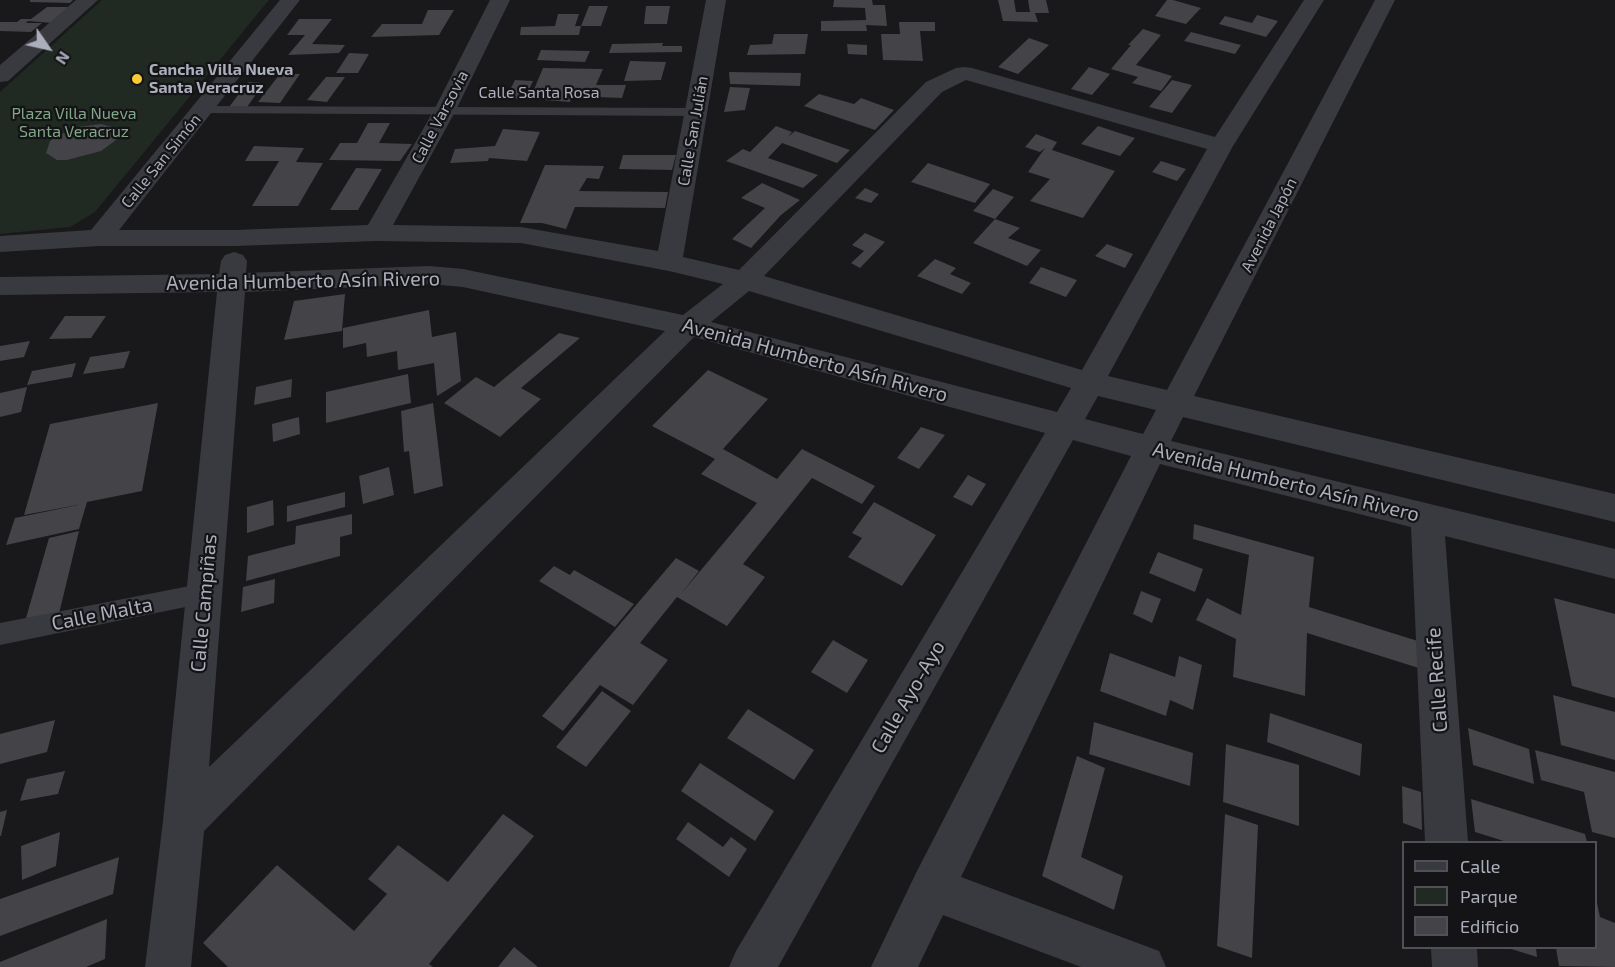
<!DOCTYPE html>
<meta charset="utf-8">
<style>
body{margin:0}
#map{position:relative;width:1615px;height:967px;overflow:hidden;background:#19191b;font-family:"Exo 2",sans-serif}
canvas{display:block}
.legend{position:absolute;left:1402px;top:841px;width:195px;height:108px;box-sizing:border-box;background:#141316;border:2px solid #505158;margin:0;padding:8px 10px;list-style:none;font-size:18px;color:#abaebb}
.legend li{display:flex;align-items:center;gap:12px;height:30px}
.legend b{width:30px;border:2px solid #505158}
.north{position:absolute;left:18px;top:18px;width:60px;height:60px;-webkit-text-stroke:4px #141316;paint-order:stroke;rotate:124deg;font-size:16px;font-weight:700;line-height:24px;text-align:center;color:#abaebb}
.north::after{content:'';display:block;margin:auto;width:21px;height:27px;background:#abaebb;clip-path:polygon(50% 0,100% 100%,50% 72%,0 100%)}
</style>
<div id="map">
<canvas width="1615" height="967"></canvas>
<ul class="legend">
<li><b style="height:8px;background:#393a40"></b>Calle</li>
<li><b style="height:16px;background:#202922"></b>Parque</li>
<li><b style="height:16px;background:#434348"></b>Edificio</li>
</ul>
<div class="north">N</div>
</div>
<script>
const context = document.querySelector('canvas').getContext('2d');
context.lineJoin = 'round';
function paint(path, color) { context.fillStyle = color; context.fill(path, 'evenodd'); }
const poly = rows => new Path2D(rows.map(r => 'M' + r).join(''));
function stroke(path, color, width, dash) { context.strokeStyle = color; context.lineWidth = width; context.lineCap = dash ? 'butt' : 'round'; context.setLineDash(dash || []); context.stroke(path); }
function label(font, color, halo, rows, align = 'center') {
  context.font = font + ' "Exo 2",sans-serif'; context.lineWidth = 4.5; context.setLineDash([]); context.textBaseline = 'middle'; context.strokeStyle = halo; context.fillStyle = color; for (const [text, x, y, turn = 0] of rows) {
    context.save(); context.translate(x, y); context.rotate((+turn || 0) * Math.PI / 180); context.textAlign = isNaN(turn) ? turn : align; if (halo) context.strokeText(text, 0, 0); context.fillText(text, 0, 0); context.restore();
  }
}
paint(poly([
 [102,0,269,0,95,212,70,227,0,234,0,92]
]), '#202922');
paint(poly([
 [30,0,73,0,70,3,30,2],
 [834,0,872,0,873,5,885,5,887,26,866,25,867,31,821,31,821,21,866,20,865,8,833,7],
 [998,0,1014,0,1016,12,1030,12,1028,0,1046,0,1049,13,1035,13,1038,22,1003,21],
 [1167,0,1173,0,1201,8,1186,24,1155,16],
 [589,6,608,6,601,26,581,26],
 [646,6,670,6,667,24,644,24],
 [47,7,69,7,52,23,28,21,26,23,42,23,31,32,0,31,0,22,17,22,21,19,31,19],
 [428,10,454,10,439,35,371,37,382,24,422,24],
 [558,14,579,14,575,26,581,26,579,35,520,35,521,27,555,26],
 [1257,15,1278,21,1266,37,1219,24,1225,16,1252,23],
 [299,19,332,19,312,44,345,45,339,53,288,55,305,35,287,35],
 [899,22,935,22,935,31,920,31,923,61,883,60,881,34,900,34],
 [1143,29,1161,35,1136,65,1172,76,1161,91,1132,83,1138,77,1111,69,1131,45,1128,45],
 [1191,32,1241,45,1235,54,1184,41],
 [774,34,808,34,805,54,747,55,750,45,772,44],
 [1029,38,1049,45,1018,74,998,67],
 [663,43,662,46,682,46,682,52,609,53,612,44],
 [847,44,867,45,867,55,848,54],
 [541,50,590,51,585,62,537,60],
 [349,53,369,54,358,73,336,73],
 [630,61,666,62,661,80,624,81],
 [1089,67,1110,74,1092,95,1071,89],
 [543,68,603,69,596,85,626,85,622,98,572,96,570,102,530,99],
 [729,72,801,73,800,86,730,84],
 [280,74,300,74,280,103,258,102],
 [326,77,345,77,327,102,307,100],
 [515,80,533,81,525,99,506,98],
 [1172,80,1192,85,1172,113,1149,107],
 [248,82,264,83,247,107,229,107],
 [730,87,750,88,745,110,724,112],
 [819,94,854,104,861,98,894,110,875,130,804,106],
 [368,123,390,123,379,143,412,144,400,161,329,160,340,143,357,143],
 [101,124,116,128,118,134,116,140,101,151,67,160,57,160,46,153,50,141,57,136,78,127],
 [776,126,792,132,788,137,795,131,850,150,837,163,782,143,768,158,818,175,803,188,726,161,743,149,750,152],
 [1098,126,1135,138,1120,156,1081,144],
 [503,129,540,132,527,161,489,158,488,161,450,163,455,149,495,146],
 [1036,134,1057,142,1052,150,1115,171,1083,218,1030,201,1050,179,1028,172,1045,148,1040,152,1025,147],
 [254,146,304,148,296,162,323,163,298,206,252,206,279,161,245,161],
 [623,155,676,155,672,170,619,169],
 [1161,161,1186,169,1177,181,1152,172],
 [928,163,990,184,975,203,911,182],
 [545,165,604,166,599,179,587,178,579,191,668,192,665,208,575,207,566,229,542,223,520,223],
 [356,168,382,169,358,210,330,210],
 [762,183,800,200,781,215,751,248,732,239,765,208,741,198],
 [865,188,879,194,871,203,855,198],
 [993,189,1014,197,995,219,1020,228,1008,238,1041,250,1027,266,973,243,995,219,973,211],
 [865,233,885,242,860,268,851,263,864,251,852,245],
 [1107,244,1133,254,1125,268,1095,256],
 [935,259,956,268,950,274,971,283,962,294,917,276],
 [1041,267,1077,280,1066,297,1029,283],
 [345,294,342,331,284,340,294,301],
 [429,310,432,337,456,332,461,381,437,396,434,363,398,370,397,351,367,357,366,343,343,348,343,328],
 [65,316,106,316,91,338,49,339],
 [559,333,580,338,521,388,541,399,500,437,444,403,476,377,494,387],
 [30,341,24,357,0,361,0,346],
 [130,351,124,368,83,374,90,357],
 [76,363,72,377,27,385,32,371],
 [708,370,768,399,723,449,777,479,802,449,875,486,862,504,812,478,743,564,765,577,727,626,677,597,640,643,668,660,633,705,600,685,563,731,542,716,676,558,699,571,681,594,757,503,701,474,715,459,652,426],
 [408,374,411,403,326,423,326,392],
 [292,379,291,397,254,405,256,387],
 [27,387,21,412,0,417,0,393],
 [158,403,142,491,87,502,79,529,6,545,15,518,83,504,24,515,50,424],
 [433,403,443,486,414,494,409,451,404,452,401,411],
 [299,417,300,434,273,442,272,424],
 [921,427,945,435,919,469,897,458],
 [389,467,394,495,363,504,359,476],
 [968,475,986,484,972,506,953,497],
 [345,492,345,507,287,522,287,506],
 [273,500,274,525,247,533,247,507],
 [874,502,936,535,902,586,848,557,862,538,852,533],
 [352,514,352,534,340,537,340,556,246,581,248,556,295,544,296,526],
 [1194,524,1314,557,1309,607,1421,642,1422,669,1307,633,1305,696,1233,677,1236,639,1196,620,1207,598,1241,615,1249,555,1193,539],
 [79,531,58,618,24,625,49,538],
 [1158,552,1203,569,1195,592,1149,573],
 [554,566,570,575,574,570,634,604,615,627,539,581],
 [275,579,274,603,241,612,243,587],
 [1141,591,1161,599,1152,623,1133,614],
 [1554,598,1615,614,1615,698,1572,686],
 [833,640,868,660,847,693,811,672],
 [1110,653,1175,677,1179,656,1202,665,1193,710,1170,700,1166,716,1100,691],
 [602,691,631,711,586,767,556,747],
 [1553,695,1615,712,1615,760,1561,745],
 [748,709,814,750,794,780,727,738],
 [1270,713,1362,744,1360,776,1267,742],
 [55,720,47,752,0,764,0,734],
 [1094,722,1193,753,1190,786,1089,754],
 [1468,728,1529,749,1534,784,1473,765],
 [1226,744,1299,765,1299,826,1223,802],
 [1535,750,1615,772,1615,838,1592,832,1584,792,1541,780],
 [1077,756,1105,768,1081,857,1123,876,1114,910,1042,876],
 [700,763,774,811,755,841,681,791],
 [65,771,58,794,20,801,27,779],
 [1402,786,1421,792,1422,830,1403,823],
 [1471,799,1585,834,1587,842,1507,842,1475,832],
 [7,810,1,836,0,836,0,812],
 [503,814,534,836,429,964,433,967,228,967,203,943,277,865,354,931,387,894,368,879,398,845,448,882],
 [1225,814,1258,825,1252,958,1217,946],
 [688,822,723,847,731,837,747,849,729,877,676,839],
 [60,832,56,866,22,880,21,846],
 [119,857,113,894,0,936,0,899],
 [1596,898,1600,917,1615,923,1615,967,1559,966,1556,948,1596,948],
 [107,919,105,959,86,967,0,967,0,962],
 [514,947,538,967,498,967],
 [1508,948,1536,948,1537,957]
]), '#434348');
paint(poly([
 [202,106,696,108,703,112,696,116,197,113,195,110,197,107,202,106],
 [205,583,213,586,216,593,213,600,205,603,0,645,0,623,205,583]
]), '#393a40');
paint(poly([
 [76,0,98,0,8,81,0,82,0,65,76,0],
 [280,0,300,0,119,230,235,230,368,225,434,110,490,0,510,0,456,110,393,225,521,227,658,251,706,0,726,0,683,257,739,270,926,82,956,68,964,67,972,68,1215,137,1304,0,1324,0,1233,146,1108,376,1167,390,1375,0,1395,0,1194,396,1615,494,1615,522,1183,417,1171,441,1615,549,1615,579,1445,536,1468,842,1425,842,1411,527,1160,464,961,877,1159,951,1166,967,1081,967,943,915,918,967,871,967,916,873,1131,456,1073,440,778,967,729,967,736,951,1045,433,694,337,204,831,191,967,145,967,163,821,217,292,0,295,0,277,219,274,221,261,225,255,234,252,243,255,247,261,246,273,429,266,463,269,683,315,723,284,669,271,521,243,376,241,235,246,99,246,0,252,0,236,91,230,280,0],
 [966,80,1207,149,1082,370,764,276,942,92,966,80],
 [429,284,463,287,665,331,209,767,245,292,429,284],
 [749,291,1071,388,1057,412,711,322,749,291],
 [1098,396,1156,410,1143,434,1085,419,1098,396],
 [1431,948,1477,948,1478,967,1432,967,1431,948]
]), '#393a40');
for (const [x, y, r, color] of [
 [137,79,6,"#f6cb36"]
]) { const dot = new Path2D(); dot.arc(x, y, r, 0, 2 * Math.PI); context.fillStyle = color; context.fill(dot); stroke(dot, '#141316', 2); }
label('bold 16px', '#abaebb', '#141316', [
 ["Cancha Villa Nueva",149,70],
 ["Santa Veracruz",149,88]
], 'left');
label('16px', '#abaebb', '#141316', [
 ["Calle Santa Rosa",539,93],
 ["Calle Varsovia",440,117,-62],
 ["Calle San Julián",693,131,-80],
 ["Calle San Simón",161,161,-51],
 ["Avenida Japón",1269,225,-63]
]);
label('16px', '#81a688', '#141316', [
 ["Plaza Villa Nueva",74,114],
 ["Santa Veracruz",74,132]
]);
label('20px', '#abaebb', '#141316', [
 ["Avenida Humberto Asín Rivero",303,281,-1],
 ["Avenida Humberto Asín Rivero",815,360,15],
 ["Avenida Humberto Asín Rivero",1286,482,14],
 ["Calle Campiñas",204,603,-85],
 ["Calle Malta",102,614,-11],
 ["Calle Recife",1437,680,-94],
 ["Calle Ayo-Ayo",908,697,-60]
]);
</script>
